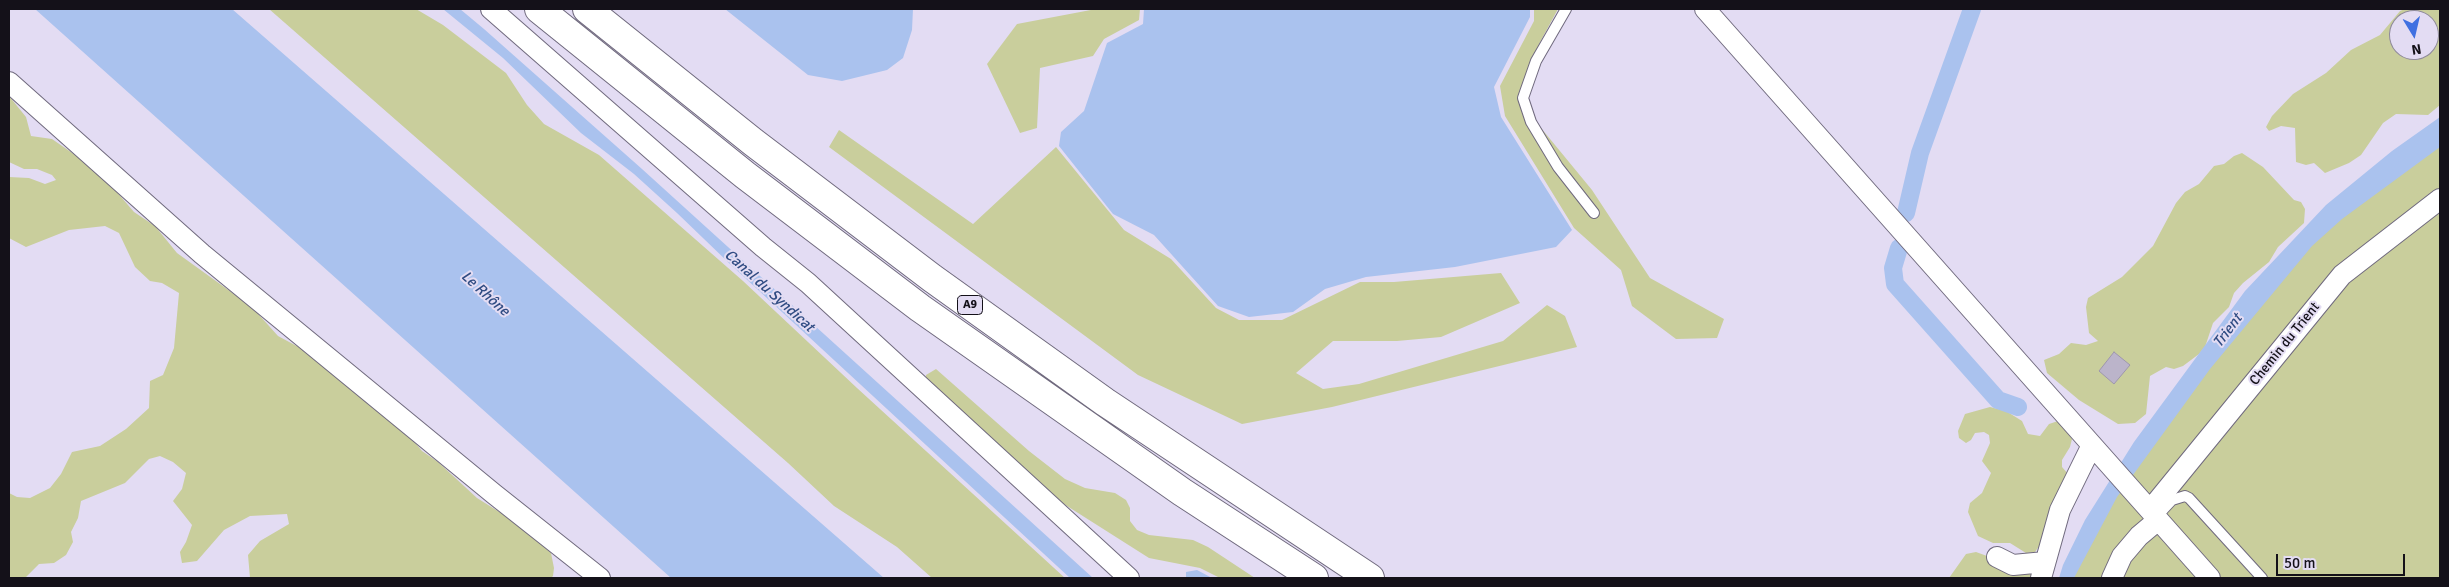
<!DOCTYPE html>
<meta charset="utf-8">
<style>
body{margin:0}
#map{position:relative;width:2449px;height:587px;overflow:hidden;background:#e3dcf3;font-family:Signika,sans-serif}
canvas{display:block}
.frame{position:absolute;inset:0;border:10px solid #141119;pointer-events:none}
.north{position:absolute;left:2389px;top:10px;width:50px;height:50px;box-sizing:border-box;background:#e3dcf3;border:1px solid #908b9c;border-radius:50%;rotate:171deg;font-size:14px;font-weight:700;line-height:20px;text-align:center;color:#141119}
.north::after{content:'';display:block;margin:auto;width:18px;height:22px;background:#4070e1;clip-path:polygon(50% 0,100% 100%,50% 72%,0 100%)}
.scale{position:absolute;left:2276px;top:554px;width:129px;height:22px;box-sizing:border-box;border:2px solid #141119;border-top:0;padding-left:6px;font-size:15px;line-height:18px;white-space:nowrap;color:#141119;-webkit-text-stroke:4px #e3dcf3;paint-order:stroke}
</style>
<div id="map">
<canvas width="2449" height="587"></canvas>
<div class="frame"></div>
<div class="north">N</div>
<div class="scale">50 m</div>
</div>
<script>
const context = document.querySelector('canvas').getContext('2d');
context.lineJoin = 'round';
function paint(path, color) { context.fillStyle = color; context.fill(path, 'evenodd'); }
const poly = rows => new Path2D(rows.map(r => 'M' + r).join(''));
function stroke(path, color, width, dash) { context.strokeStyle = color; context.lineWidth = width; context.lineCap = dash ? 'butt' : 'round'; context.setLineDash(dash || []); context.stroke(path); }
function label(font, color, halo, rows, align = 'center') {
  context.font = font + ' Signika,sans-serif'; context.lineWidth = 4; context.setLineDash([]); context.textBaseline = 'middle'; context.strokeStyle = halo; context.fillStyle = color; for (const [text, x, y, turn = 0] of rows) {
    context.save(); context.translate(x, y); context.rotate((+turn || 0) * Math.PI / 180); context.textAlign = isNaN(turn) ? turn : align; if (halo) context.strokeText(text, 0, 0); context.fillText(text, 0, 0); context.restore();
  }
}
paint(poly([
 [269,9,416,9,443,25,506,73,527,105,544,124,599,155,743,281,857,388,1065,578,932,578,897,547,834,506,788,463],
 [1096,9,1140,9,1139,20,1104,39,1093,56,1040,68,1037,128,1020,133,987,64,1017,24],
 [1534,9,1558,9,1539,44,1518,100,1592,190,1650,278,1724,319,1717,338,1676,339,1632,306,1621,270,1574,228,1505,116,1500,86,1534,21],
 [2405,9,2440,9,2440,105,2428,115,2396,114,2383,123,2361,155,2349,163,2325,173,2314,163,2306,165,2296,162,2295,128,2281,126,2269,131,2266,127,2272,116,2293,94,2326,73,2351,50,2380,35,2400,11],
 [2399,20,2429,20,2429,50,2399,50],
 [9,96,26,117,31,136,52,139,81,159,110,184,134,212,155,226,177,253,252,307,278,336,306,351,396,419,422,451,438,462,477,498,517,523,551,553,554,568,553,576,551,578,250,578,248,555,260,541,289,524,287,514,250,516,224,530,197,561,182,563,180,552,186,542,192,525,173,501,182,489,186,473,173,462,160,456,149,459,125,483,81,501,78,518,71,532,73,542,66,555,54,563,39,564,25,578,9,578,9,493,17,497,30,498,50,488,61,474,72,452,100,446,126,429,149,408,150,381,163,375,174,348,179,293,162,283,150,281,135,267,119,233,105,226,69,230,26,247,9,238,9,177,29,178,45,184,56,180,52,175,37,169,24,169,9,162],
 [2440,126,2440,578,2071,578,2112,490,2292,256],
 [839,130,973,224,1056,147,1124,230,1171,259,1216,308,1239,320,1282,320,1360,282,1394,282,1501,273,1520,303,1441,337,1397,341,1333,341,1296,373,1323,389,1359,384,1503,341,1547,305,1565,316,1577,347,1332,407,1242,424,1138,375,829,147],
 [2242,153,2263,167,2294,200,2301,202,2305,209,2304,223,2278,247,2269,262,2243,283,2234,293,2229,307,2213,323,2205,347,2199,354,2183,366,2174,369,2166,367,2150,376,2146,414,2135,423,2118,424,2079,400,2047,373,2044,360,2059,354,2071,343,2086,345,2098,341,2089,333,2086,307,2088,298,2122,277,2153,246,2176,203,2185,192,2199,184,2214,166,2224,164,2234,156],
 [936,369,1029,451,1065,479,1085,488,1115,493,1126,500,1130,508,1130,521,1137,530,1149,535,1193,540,1208,547,1255,578,1220,578,1200,568,1149,558,1056,499,926,382,926,375],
 [1990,407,2006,411,2022,421,2028,434,2040,436,2049,424,2058,421,2069,429,2072,439,2070,447,2062,460,2062,467,2069,475,2042,542,2035,552,2026,553,2010,543,1993,543,1978,536,1968,512,1970,503,1982,493,1991,473,1982,461,1990,443,1989,435,1984,432,1975,433,1971,440,1966,443,1959,438,1958,431,1965,414],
 [1976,552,1987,556,2009,571,2034,571,2034,578,1949,578,1966,554]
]), '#c9ce9c');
paint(poly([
 [35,9,232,9,884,578,671,578],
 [443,9,460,9,484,29,642,169,1093,578,1070,578,730,264,677,213,634,174,581,133,503,58],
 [725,9,913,9,912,30,903,58,887,70,842,81,808,75],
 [1144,9,1530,9,1530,17,1494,87,1501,117,1572,230,1556,247,1455,267,1366,277,1325,289,1293,312,1249,317,1218,306,1154,235,1113,214,1059,146,1061,132,1084,111,1107,43,1143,24],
 [2440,117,2440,147,2342,219,2312,246,2210,369,2117,497,2074,578,2059,578,2063,565,2085,520,2134,442,2245,291,2326,205,2392,151],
 [1197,570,1212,578,1186,578,1186,572]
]), '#aac2ee');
stroke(poly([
 [1906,213,1920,153,1972,9],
 [1899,248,1893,268,1895,284,1998,400,2018,407]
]), '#aac2ee', 18);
const building = poly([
 [2114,352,2130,365,2114,384,2099,371,2114,352]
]);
paint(building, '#bbb4ca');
stroke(building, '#9e97ad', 1);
const service = poly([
 [1566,9,1536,61,1523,98,1531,122,1558,167,1594,213],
 [2157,516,2172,500,2185,496,2189,498,2262,578]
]);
const minor = poly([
 [491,9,763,247,808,283,1129,578],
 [1705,9,2210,578],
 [9,82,202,254,494,494,600,578],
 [2150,510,2342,275,2440,199],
 [1997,557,2013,565,2045,562],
 [2041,578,2060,510,2092,445],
 [2112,578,2122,556,2139,536,2158,520]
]);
const motorway = poly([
 [539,9,745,175,920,308,1182,492,1314,578],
 [587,9,753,142,932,278,1105,402,1370,578]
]);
stroke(service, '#706a7e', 12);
stroke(minor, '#706a7e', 22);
stroke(motorway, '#706a7e', 30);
stroke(service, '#fff', 10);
stroke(minor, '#fff', 20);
stroke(motorway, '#fff', 28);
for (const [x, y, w] of [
 [970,305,25]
]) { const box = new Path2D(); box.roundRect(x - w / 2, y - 9.5, w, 19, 4); context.fillStyle = '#e3dcf3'; context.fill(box); stroke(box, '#141119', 1); }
label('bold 12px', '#141119', null, [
 ["A9",970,305]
]);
label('14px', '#141119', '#e3dcf3', [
 ["Chemin du Trient",2285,344,-51]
]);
label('italic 15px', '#304c83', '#e3dcf3', [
 ["Canal du Syndicat",769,291,42],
 ["Le Rhône",485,294,42],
 ["Trient",2228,331,-53]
]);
</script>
